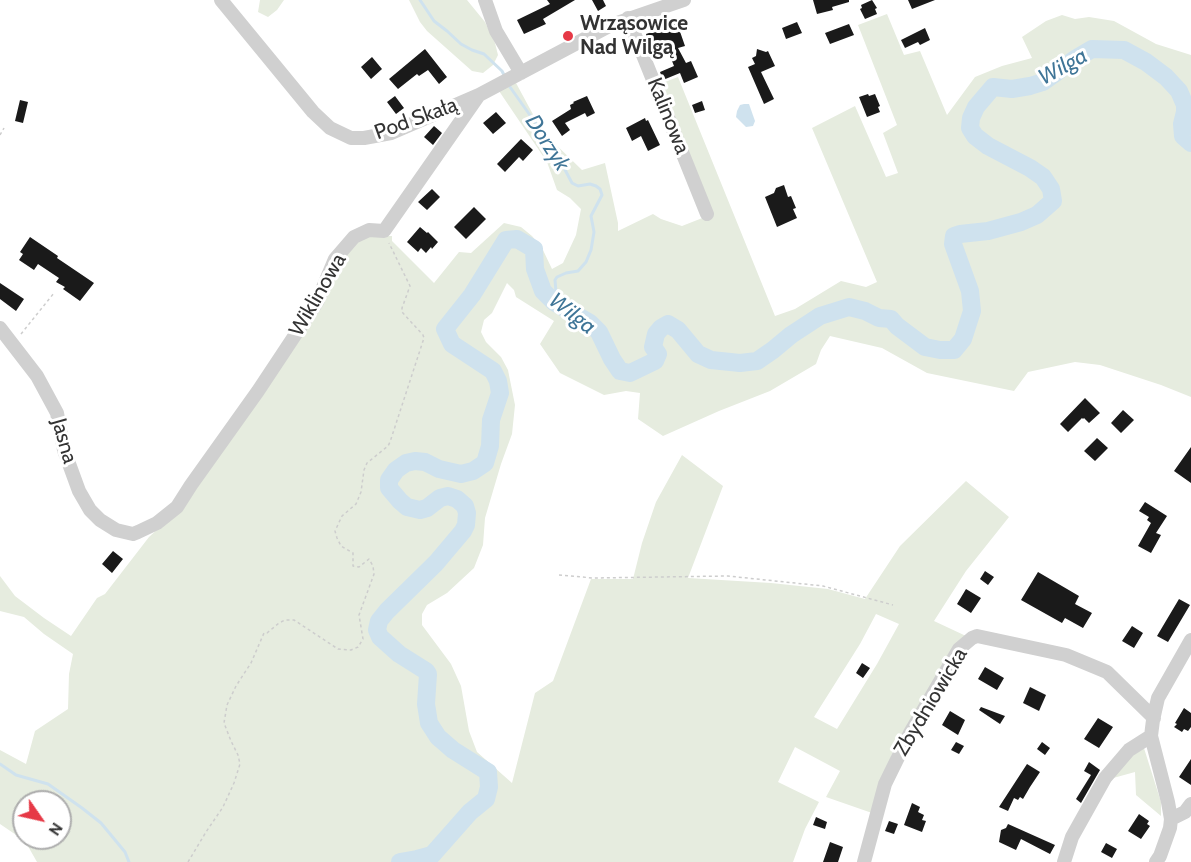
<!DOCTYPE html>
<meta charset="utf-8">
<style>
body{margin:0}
#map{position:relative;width:1191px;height:862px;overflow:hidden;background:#fff;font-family:Cabin,sans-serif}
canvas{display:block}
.north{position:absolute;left:12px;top:790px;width:60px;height:60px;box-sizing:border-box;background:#fff;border:2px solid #adadad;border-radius:50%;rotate:124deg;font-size:16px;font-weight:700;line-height:24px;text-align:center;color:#333}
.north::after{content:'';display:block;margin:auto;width:21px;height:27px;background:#e63946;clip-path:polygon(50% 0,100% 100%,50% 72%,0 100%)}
</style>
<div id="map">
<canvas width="1191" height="862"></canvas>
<div class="north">N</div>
</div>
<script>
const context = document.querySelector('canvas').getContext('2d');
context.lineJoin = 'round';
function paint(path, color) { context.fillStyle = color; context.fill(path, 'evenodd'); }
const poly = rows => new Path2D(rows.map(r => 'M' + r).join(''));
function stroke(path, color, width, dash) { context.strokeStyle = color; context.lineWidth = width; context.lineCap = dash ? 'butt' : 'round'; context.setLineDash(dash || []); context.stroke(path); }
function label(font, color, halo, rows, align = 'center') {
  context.font = font + ' Cabin,sans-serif'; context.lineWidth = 6; context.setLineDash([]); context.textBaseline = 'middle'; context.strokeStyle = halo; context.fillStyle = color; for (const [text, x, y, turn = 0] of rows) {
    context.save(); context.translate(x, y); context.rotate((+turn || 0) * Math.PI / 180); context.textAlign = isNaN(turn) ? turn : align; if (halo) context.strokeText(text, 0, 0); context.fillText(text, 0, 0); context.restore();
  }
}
paint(poly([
 [260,0,284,0,277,10,268,17,258,12],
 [409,0,467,0,485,22,495,43,498,55,493,65,483,73,472,71,427,31,420,22],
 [887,14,904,55,920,51,947,115,975,77,1002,66,1032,58,1022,37,1046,21,1062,15,1075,19,1089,17,1114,21,1156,44,1191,55,1191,397,1161,385,1100,365,1075,362,1028,372,1014,391,927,373,882,348,830,336,821,350,816,364,770,391,719,411,663,436,638,419,640,393,626,391,604,395,560,373,540,344,554,321,516,297,514,290,507,283,492,313,484,320,481,332,486,342,501,357,508,370,515,405,512,434,501,464,485,518,483,545,474,568,447,593,427,605,422,614,422,625,451,664,461,686,469,731,477,752,512,783,535,693,553,681,591,579,633,579,642,543,656,502,682,455,723,486,688,578,771,583,828,589,865,599,900,546,966,481,1009,517,966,571,934,621,966,636,894,748,872,813,826,797,840,771,795,747,778,782,819,802,805,829,793,862,37,862,25,841,0,824,0,750,26,764,35,731,68,709,69,674,73,654,44,634,24,617,0,611,0,576,15,596,44,618,71,636,97,598,105,594,149,537,181,508,340,260,360,238,372,233,379,236,392,236,392,241,434,283,459,252,471,253,504,223,521,227,532,236,542,248,552,269,563,263,576,235,581,209,570,198,557,190,547,162,499,91,516,83,542,131,582,170,605,163,618,223,618,231,653,214,661,219,682,226,710,215,657,85,678,77,775,316,795,309,841,281,866,287,877,282,812,128,855,106,886,177,898,173,883,133,897,125,858,25],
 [876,614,899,624,877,664,837,729,814,717,860,644],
 [24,802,60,802,60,838,24,838],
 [1143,745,1161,802,1161,816,1136,795,1135,772,1106,780]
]), '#e6ecdf');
paint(poly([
 [744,104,749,104,755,121,753,126,746,127,736,117,737,111,740,105]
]), '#cfe2ee');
stroke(poly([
 [420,0,434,21,447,31,461,44,472,50,484,54,502,71,504,75],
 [510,87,554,149,572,183,578,186,590,184,596,186,600,189,602,195,591,216,594,232,591,250,586,262,578,271,566,273,557,277,555,280,556,292,554,302],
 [0,764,16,775,48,784,82,808,101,823,125,852,129,862]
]), '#cfe2ee', 3);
stroke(poly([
 [400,862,417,859,432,855,470,812,486,799,489,787,488,772,453,750,438,737,429,723,426,704,428,674,426,671,399,654,380,637,377,630,379,621,387,611,436,563,463,531,466,525,467,513,465,506,457,499,448,496,440,498,427,508,420,510,407,507,400,501,389,488,389,480,396,470,406,463,415,461,425,462,439,469,461,474,473,471,485,463,490,446,491,420,500,393,498,381,493,371,452,344,445,329,472,295,506,240,517,239,534,249,535,269,543,291,554,302,590,323,599,332,612,359,620,371,630,373,655,361,658,354,653,347,656,334,661,328,668,324,678,330,698,354,711,360,740,363,757,361,773,350,791,335,820,316,849,307,865,311,879,318,891,319,897,326,925,347,940,350,954,350,963,339,972,311,970,291,953,244,954,236,960,234,988,231,1021,222,1037,215,1053,201,1051,189,1043,177,1030,168,988,146,975,136,970,128,971,118,976,107,993,87,1012,89,1030,86,1043,82,1075,59,1092,49,1124,50,1146,62,1166,77,1179,91,1185,105,1185,112,1182,124,1183,136,1191,143]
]), '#cfe2ee', 18);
paint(poly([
 [547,0,575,0,543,19,546,24,524,34,517,20,550,4],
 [592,0,603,0,606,6,598,11],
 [813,0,849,0,849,2,832,7,833,10,817,14],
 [872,0,877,8,875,9,877,14,865,19,860,9,862,8,861,5],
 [908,0,935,0,912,9],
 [797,22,802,33,786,39,782,28],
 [671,23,672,25,677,23,685,46,678,48,686,63,691,61,698,77,684,83,680,73,663,80,660,72,674,66,668,51,665,44,650,49,646,34,658,30,657,28],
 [849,24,854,35,830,44,825,33],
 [925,28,930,40,920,45,918,42,905,48,901,40],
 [425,49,447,77,439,84,428,70,419,76,417,74,398,89,389,79],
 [757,49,766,52,768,51,775,66,761,72,774,99,764,104,748,67,755,64,752,58,756,56],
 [372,57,382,69,371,79,361,67],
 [868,94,869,96,875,94,880,106,878,107,880,112,867,117,859,97],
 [395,96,404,108,396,114,387,102],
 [587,96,595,113,587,117,585,113,565,123,570,130,562,136,552,121,571,109,570,105,574,103,573,102],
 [20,100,28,102,23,123,15,121],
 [702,101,705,110,695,113,692,105],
 [496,112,506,123,493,134,483,123],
 [645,118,646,121,648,120,660,145,648,151,641,136,632,141,626,128],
 [434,126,442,133,433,145,424,137],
 [521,139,533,150,523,161,519,157,505,172,497,164],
 [784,185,788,197,791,196,796,208,793,209,797,218,777,227,765,197,774,193,776,188],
 [432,189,440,197,427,210,418,202],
 [474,207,486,219,466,239,454,227],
 [420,227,427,233,428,232,438,242,432,249,431,247,426,253,421,248,418,252,407,242],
 [30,237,58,256,57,258,94,283,80,301,63,289,65,287,56,282,59,278,38,264,34,270,19,260,23,254,20,252],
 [0,283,24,299,16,311,0,299],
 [1085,398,1100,413,1089,423,1084,418,1083,419,1082,418,1068,432,1060,424],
 [1123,410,1134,420,1121,433,1111,423],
 [1097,438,1108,448,1095,461,1084,451],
 [1191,447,1191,483,1174,471],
 [1145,502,1167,516,1156,533,1161,535,1151,553,1138,546,1151,523,1147,520,1149,517,1139,511],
 [113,551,123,559,112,573,102,564],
 [985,571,994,577,988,585,980,579],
 [1038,572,1079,596,1075,604,1092,613,1083,628,1065,618,1062,623,1021,600],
 [966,589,981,598,971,613,957,604],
 [1179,599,1190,605,1168,642,1157,636],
 [1132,626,1143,633,1134,648,1122,641],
 [862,663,870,668,863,678,856,673],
 [985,667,1004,678,997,690,978,679],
 [1030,687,1046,695,1039,711,1023,703],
 [981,707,1005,716,1000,724,979,710],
 [1184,708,1191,713,1191,727,1188,731,1184,729,1182,732,1174,727,1177,724,1175,723],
 [950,711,965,720,958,735,942,725],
 [1098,718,1113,727,1099,748,1084,739],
 [956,742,964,746,959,754,951,750],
 [1042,742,1050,748,1045,755,1037,749],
 [1191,759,1191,785,1179,777],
 [1089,762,1100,770,1081,803,1076,799,1091,775,1084,771],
 [1027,764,1040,772,1030,787,1023,799,1020,797,1018,800,1014,798,1008,811,999,807],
 [912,803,920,807,918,812,924,815,922,820,926,821,922,832,904,825],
 [1139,814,1149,821,1147,824,1150,826,1141,839,1128,831],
 [816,817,827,822,825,829,813,825],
 [889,821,898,824,894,834,885,831],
 [1008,824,1055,845,1050,854,1021,839,1016,850,999,842,1001,830,1006,828],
 [830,842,843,847,838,862,823,862],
 [1106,843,1117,849,1112,858,1101,852]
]), '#1a1a1a');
stroke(poly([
 [0,135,4,128],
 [21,334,54,293],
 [559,575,593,578,728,576,823,586,893,605],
 [188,862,206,832,223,807,234,783,240,764,238,755,231,741,224,723,227,705,236,686,251,663,264,633,267,633,279,623,285,620,294,620,338,649,351,650,358,647,363,639,359,615,374,574,373,566,369,559,359,567,353,566,353,553,341,546,337,538,335,531,342,516,356,504,361,492,364,470,367,463,388,446,390,442,424,338,423,335,402,312,402,308,410,286,389,243]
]), '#cdcdcd', 1.5, [3, 3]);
stroke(poly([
 [221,0,313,112,330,128,351,138,364,138,391,133,479,95,611,25,684,0],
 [485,0,496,31,521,73],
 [628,18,707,214],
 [0,328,37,376,57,413,64,450,79,491,90,510,100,520,116,530,133,534,138,532,157,523,177,507,191,485,258,391,317,302,335,259,354,237,369,230,384,231,479,95],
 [1171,819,1185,812,1191,804],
 [864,862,885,784,910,733,959,649,972,638,977,636,1066,655,1107,672,1154,718],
 [1064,862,1072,837,1105,778,1129,750,1151,736],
 [1156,862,1160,856,1170,828,1171,819,1168,802,1151,736,1153,720,1158,698,1191,640]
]), '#d0d0d0', 14);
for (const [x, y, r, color] of [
 [568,36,6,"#e63946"]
]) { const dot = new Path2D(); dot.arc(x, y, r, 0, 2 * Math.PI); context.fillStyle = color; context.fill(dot); stroke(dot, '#fff', 2); }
label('bold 21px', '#333', '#fff', [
 ["Wrząsowice",580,24],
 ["Nad Wilgą",580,48]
], 'left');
label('21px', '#333', '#fff', [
 ["Kalinowa",668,116,68],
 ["Pod Skałą",416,119,-20],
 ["Wiklinowa",318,295,-60],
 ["Jasna",64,441,74],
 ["Zbydniowicka",931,702,-59]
]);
label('italic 22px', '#3f7597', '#fff', [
 ["Wilga",1063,67,-29],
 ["Dorzyk",547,143,57],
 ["Wilga",572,314,38]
]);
</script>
